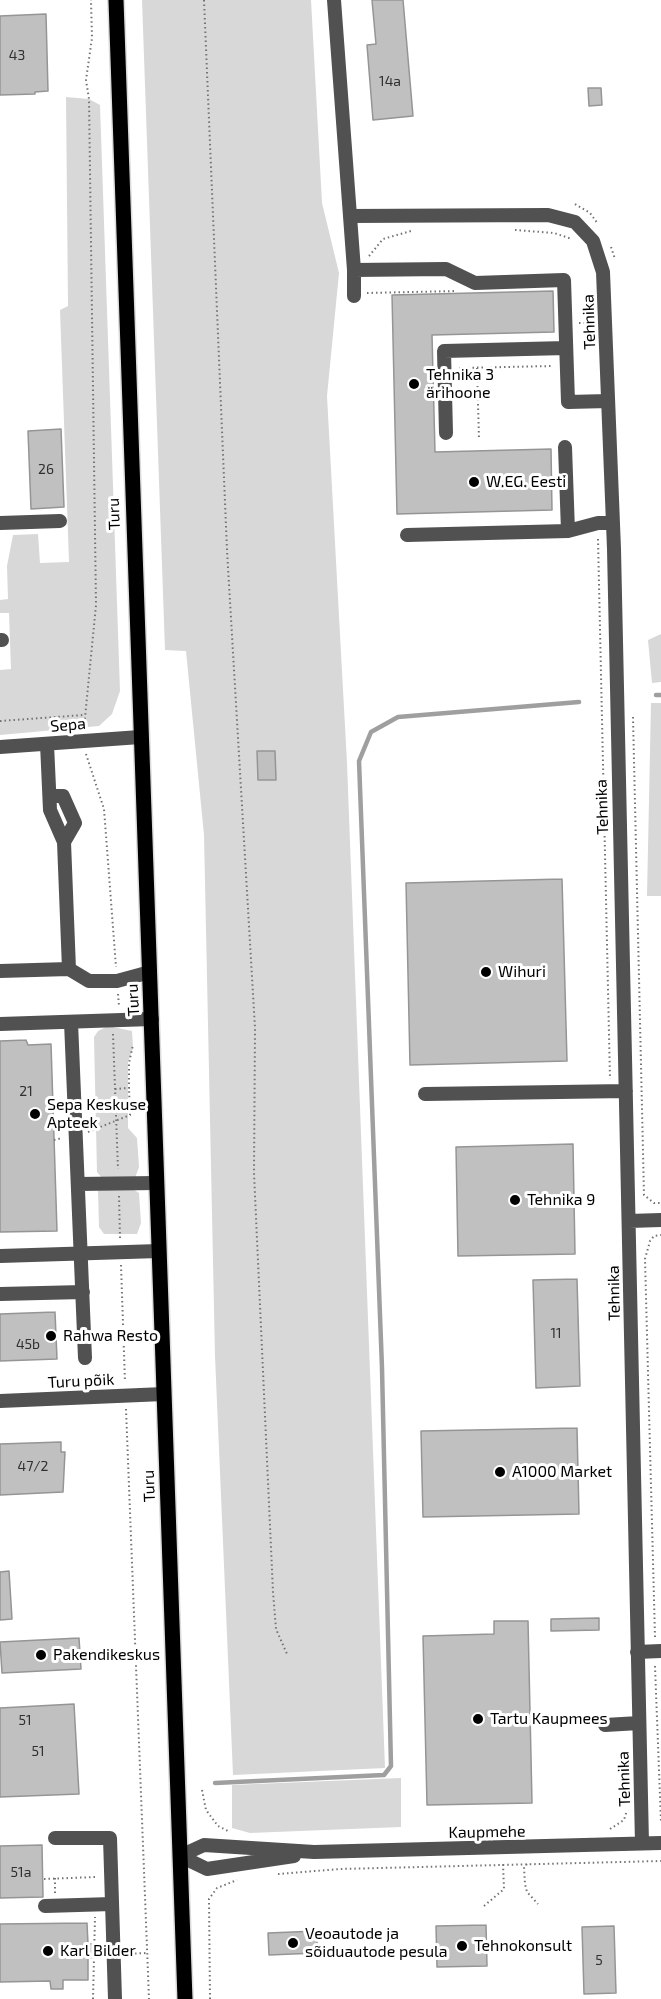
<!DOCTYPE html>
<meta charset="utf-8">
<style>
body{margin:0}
canvas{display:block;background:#fff}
</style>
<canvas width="661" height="1999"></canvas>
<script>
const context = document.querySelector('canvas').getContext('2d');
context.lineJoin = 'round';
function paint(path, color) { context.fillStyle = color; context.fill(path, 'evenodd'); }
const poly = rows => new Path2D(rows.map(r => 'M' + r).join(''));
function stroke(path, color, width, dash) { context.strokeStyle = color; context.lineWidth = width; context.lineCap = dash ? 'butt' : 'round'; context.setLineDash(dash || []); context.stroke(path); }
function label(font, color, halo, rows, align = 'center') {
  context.font = font + ' "Exo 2",sans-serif'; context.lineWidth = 6; context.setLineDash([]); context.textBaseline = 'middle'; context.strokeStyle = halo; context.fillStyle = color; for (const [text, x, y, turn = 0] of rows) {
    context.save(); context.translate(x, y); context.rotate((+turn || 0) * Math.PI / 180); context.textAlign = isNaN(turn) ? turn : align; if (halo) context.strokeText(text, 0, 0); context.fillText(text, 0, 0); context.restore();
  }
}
paint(poly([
 [142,0,311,0,322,203,339,273,327,396,347,763,385,1768,233,1775,215,1356,204,835,186,651,165,650],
 [66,97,89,99,100,105,120,691,112,714,99,726,0,735,0,670,11,669,9,613,0,613,0,600,8,599,7,566,13,535,38,534,40,563,69,562,60,310,68,306],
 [661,634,661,682,652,683,648,640],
 [651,703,661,703,661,896,647,896],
 [108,1026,132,1031,133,1048,128,1062,128,1128,137,1138,139,1167,135,1178,102,1178,97,1172,94,1037,98,1031],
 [98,1189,133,1189,139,1193,141,1223,137,1234,104,1234,99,1227],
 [401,1778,401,1827,250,1833,232,1828,232,1785]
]), '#d8d8d8');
stroke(poly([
 [656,695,661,695],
 [215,1783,384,1775,391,1766,382,1368,359,761,371,732,398,717,579,702]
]), '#9f9f9f', 4.5);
const building = poly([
 [372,0,403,0,413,116,373,120,367,45,376,44,372,0],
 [46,14,48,91,35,92,35,94,0,95,0,16,46,14],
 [588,88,601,88,602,105,589,106,588,88],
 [553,291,554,332,432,335,435,452,551,449,552,510,397,514,392,295,553,291],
 [61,429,64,507,31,509,28,431,61,429],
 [257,751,275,751,276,780,258,780,257,751],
 [562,879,567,1061,410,1065,406,883,562,879],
 [26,1040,28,1045,51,1044,57,1231,0,1232,0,1041,26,1040],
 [573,1144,575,1254,458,1256,456,1147,573,1144],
 [577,1279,580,1386,536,1388,533,1280,577,1279],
 [55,1312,57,1359,0,1361,0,1314,55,1312],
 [577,1428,579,1514,423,1517,421,1431,577,1428],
 [61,1442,61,1452,65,1452,63,1492,0,1495,0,1444,61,1442],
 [9,1571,12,1619,0,1620,0,1572,9,1571],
 [599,1618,599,1630,551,1631,551,1619,599,1618],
 [494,1621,528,1621,532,1803,427,1805,423,1636,494,1634,494,1621],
 [79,1638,81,1669,2,1673,0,1642,79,1638],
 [74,1704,79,1794,0,1797,0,1708,74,1704],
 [42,1845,43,1897,0,1898,0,1846,42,1845],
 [87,1923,88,1944,95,1944,95,1957,88,1958,88,1980,63,1980,63,1989,51,1989,50,1981,0,1982,0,1924,87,1923],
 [486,1925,487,1966,437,1967,436,1926,486,1925],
 [614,1926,616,1993,584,1994,582,1927,614,1926],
 [317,1931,317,1953,269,1955,268,1933,317,1931]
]);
paint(building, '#c0c0c0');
stroke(building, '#959595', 1.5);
const major = poly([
 [116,0,185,1999]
]);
stroke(major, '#dbdbdb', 18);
stroke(poly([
 [204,0,227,550,255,1028,254,1173,273,1592,276,1629,287,1654],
 [575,204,590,213,598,224],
 [515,230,554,233,572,239],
 [611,247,615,259],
 [369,256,383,239,411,231],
 [367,293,457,291],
 [579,323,591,323],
 [459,368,552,366],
 [477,368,479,439],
 [598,539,610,1079],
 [633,717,644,1195,654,1203,661,1203],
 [0,721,84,715],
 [84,728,96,605,89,99,86,80,92,38,91,0],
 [86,754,104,809,116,967],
 [118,994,119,1006],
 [113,1034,118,1169],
 [115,1089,129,1088,129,1063,133,1045],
 [88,1132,130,1115,129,1088],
 [54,1140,62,1138],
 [119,1196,120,1238],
 [121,1265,125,1382],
 [126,1409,149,1999],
 [655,1637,645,1259,650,1241,654,1236,661,1235],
 [655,1666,661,1822],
 [202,1790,206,1810,218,1826,230,1832],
 [610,1829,624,1820,627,1810],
 [527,1864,524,1867,525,1884,527,1892,538,1904],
 [278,1874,340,1869,661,1861],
 [55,1878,55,1893],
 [44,1879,96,1877],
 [484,1906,504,1889,503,1864],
 [126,1954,147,1953],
 [93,1999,95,1917],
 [210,1999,209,1899,217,1888,237,1880]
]), '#737373', 2, [1.5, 3]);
stroke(poly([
 [334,0,354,270,446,269,475,283,564,280,568,402,608,401],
 [350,216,548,215,575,222,593,241,603,272,614,549,642,1843],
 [354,270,354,296],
 [446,433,444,351,566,348],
 [565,447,568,531],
 [0,523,60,521],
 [407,535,568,531,598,523,613,523],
 [0,640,2,640],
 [47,744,50,810,64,842],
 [0,747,140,737],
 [50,796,63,796,75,823,64,842,69,969],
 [0,971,69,969,89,981,117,981,150,972],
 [71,1022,85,1358],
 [0,1024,152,1019],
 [425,1094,626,1091],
 [78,1184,156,1183],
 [629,1221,661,1220],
 [0,1256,159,1251],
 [0,1294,83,1292],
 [0,1401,164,1394],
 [637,1652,661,1651],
 [605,1725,639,1723],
 [55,1838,110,1838,115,1999],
 [180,1856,204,1845,314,1852,661,1843],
 [180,1856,207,1869,294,1856],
 [45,1906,112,1904]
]), '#515151', 14);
stroke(major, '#000', 15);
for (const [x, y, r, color] of [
 [414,384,6,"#000"],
 [474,482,6,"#000"],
 [486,972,6,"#000"],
 [35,1114,6,"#000"],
 [515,1200,6,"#000"],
 [51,1336,6,"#000"],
 [500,1472,6,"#000"],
 [41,1655,6,"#000"],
 [478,1719,6,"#000"],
 [293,1943,6,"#000"],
 [462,1946,6,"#000"],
 [48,1951,6,"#000"]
]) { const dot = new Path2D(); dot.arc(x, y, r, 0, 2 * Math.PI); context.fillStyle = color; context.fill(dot); stroke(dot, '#fff', 2); }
label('14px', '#303030', null, [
 ["43",17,55],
 ["14a",390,81],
 ["26",46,469],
 ["21",26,1091],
 ["11",556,1333],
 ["45b",28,1344],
 ["47/2",33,1466],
 ["51",25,1720],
 ["51",38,1751],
 ["51a",21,1872],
 ["5",599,1960]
]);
label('16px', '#000', '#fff', [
 ["Tehnika",589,322,-92],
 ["Turu",114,514,-92],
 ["Sepa",68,725,-5],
 ["Tehnika",602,807,-92],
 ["Turu",133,1000,-93],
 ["Tehnika",614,1293,-91],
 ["Turu põik",81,1381,-3],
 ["Turu",149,1486,-92],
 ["Tehnika",624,1779,-92],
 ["Kaupmehe",487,1832,-1]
]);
label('16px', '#000', '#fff', [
 ["Tehnika 3",426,375],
 ["ärihoone",426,393],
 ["W.EG. Eesti",486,482],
 ["Wihuri",498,972],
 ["Sepa Keskuse",47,1105],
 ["Apteek",47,1123],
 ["Tehnika 9",527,1200],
 ["Rahwa Resto",63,1336],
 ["A1000 Market",512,1472],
 ["Pakendikeskus",53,1655],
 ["Tartu Kaupmees",490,1719],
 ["Veoautode ja",305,1934],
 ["sõiduautode pesula",305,1952],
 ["Tehnokonsult",474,1946],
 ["Karl Bilder",60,1951]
], 'left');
</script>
